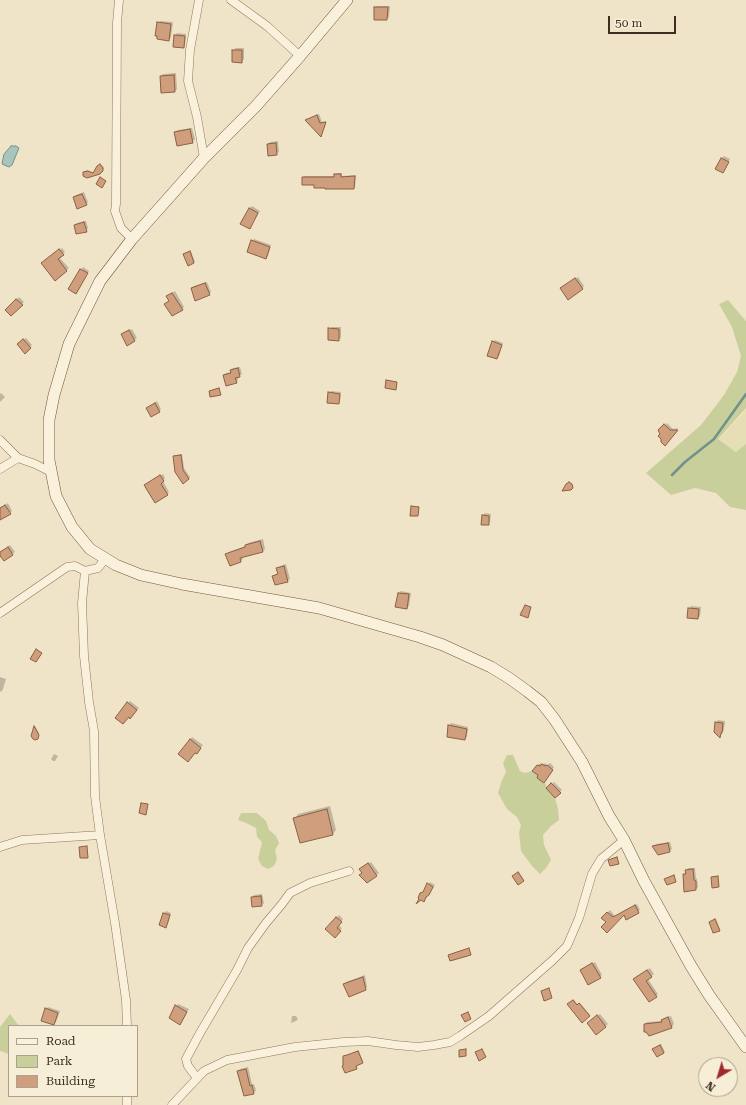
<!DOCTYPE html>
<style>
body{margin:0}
#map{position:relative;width:746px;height:1105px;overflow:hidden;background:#f0e4c8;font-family:"Roboto Serif",serif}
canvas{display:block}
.legend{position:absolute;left:8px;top:1025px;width:130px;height:72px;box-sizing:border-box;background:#f7eed8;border:1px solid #ada18e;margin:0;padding:5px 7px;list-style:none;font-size:12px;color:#3d2e20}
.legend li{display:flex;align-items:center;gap:8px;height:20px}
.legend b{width:20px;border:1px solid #ada18e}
.north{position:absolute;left:698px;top:1057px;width:40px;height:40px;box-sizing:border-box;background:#f7eed8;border:1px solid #ada18e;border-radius:50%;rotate:218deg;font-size:11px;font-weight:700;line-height:16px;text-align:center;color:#3d2e20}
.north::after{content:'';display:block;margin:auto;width:14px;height:18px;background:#9e2a2b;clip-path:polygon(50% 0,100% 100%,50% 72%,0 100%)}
.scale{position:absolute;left:608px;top:16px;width:68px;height:18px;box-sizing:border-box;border:2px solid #3d2e20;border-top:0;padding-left:5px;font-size:12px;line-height:14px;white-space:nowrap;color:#3d2e20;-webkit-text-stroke:3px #f7eed8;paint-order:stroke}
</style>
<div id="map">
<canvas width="746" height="1105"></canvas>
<ul class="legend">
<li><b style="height:5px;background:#faf1dc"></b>Road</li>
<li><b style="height:11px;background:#c9cf9b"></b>Park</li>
<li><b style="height:11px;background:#cf9f7d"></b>Building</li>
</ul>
<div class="north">N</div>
<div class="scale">50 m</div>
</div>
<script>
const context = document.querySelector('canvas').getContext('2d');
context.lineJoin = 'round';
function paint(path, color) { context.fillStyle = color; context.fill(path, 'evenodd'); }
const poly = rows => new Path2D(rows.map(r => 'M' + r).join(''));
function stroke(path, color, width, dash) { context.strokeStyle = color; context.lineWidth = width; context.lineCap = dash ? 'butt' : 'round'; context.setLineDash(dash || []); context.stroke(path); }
paint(poly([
 [746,410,746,444,736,452,719,439]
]), '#e6deb5');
paint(poly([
 [728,300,746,321,746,408,718,439,736,452,746,444,746,510,730,507,716,493,695,488,671,495,646,473,701,425,724,395,737,372,741,356,732,327,719,304],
 [507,755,513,755,520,771,525,773,532,771,538,775,537,778,546,784,546,788,555,798,558,809,559,820,551,826,543,835,544,845,551,860,546,868,540,874,532,866,521,851,519,833,521,825,517,817,507,809,498,793,502,780,506,772,503,763],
 [241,813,257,813,266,821,269,830,276,836,279,843,275,850,277,859,274,866,268,869,262,866,258,859,262,842,257,837,256,828,246,823,238,820],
 [10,1014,19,1026,9,1026,9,1054,0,1051,0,1027]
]), '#c9cf9b');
const water = poly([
 [11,146,16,146,19,148,12,165,9,167,2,164,4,154,11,146]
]);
paint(water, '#a9c4bc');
stroke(water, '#6f938a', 1);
paint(poly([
 [377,6,390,6,389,17,387,19,375,8],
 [160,21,173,22,171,37,169,40,158,23],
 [177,33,186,34,185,45,183,47,175,35],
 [236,48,244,48,244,59,242,62,233,50],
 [176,73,177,89,175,91,161,76,163,74],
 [319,114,322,122,326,121,322,134,321,136,306,120],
 [192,128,195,139,192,142,175,132,178,130],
 [278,141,279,152,276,154,268,144,270,142],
 [724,156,730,159,725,170,723,172,717,169,722,158],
 [102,165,104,168,101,172,87,177,84,172,85,171,87,170,94,173,97,167],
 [336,173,342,173,342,176,356,175,355,187,353,188,315,184,303,178,304,176,335,176],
 [84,192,88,202,86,204,74,197,76,195],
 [252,206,260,211,249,228,249,209],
 [86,221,88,228,86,231,75,225,77,223],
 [254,239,271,245,268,256,266,258,252,241],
 [62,248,65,252,59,257,69,268,56,279,45,261],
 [191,251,195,262,188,264,185,253],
 [83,267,89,271,78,290,81,270],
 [578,277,584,286,582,289,564,286],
 [207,282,211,292,209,294,192,288,194,286],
 [175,291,184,307,182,309,170,300,167,296],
 [19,297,24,302,11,315,7,310],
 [332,327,341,327,341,338,338,340,329,329],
 [132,329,137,338,128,344,125,332],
 [26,338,32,345,25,352,20,342],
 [495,340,503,343,499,356,497,358,493,342],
 [240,367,242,374,238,377,238,380,236,383,224,375,226,373,231,372,231,370,233,368],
 [331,391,341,392,340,401,338,403,329,393],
 [1,393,5,397,0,402,0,394],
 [157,401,161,409,159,411,147,408],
 [667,423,673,429,678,428,667,442,660,431],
 [182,454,184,468,190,477,189,479,174,456,176,455],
 [163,474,165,478,163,481,169,492,167,494,145,485],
 [8,503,12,511,10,513,0,514,0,509],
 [412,506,419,506,418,515],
 [485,513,491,514,490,522,488,524,483,515],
 [263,539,265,549,263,551,242,557,243,559,241,561,226,554,229,552,246,546,248,543],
 [10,545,15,552,4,560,0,553],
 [286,564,290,579,287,581,273,576,276,574,279,573,278,568,280,566],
 [401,591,411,593,409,606,407,608,399,593],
 [691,606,701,607,700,616,698,618,689,609],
 [0,677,6,679,3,689,1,692,0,691],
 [130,701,139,708,132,715,129,715,128,703],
 [718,720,725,721,724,730,720,737,716,723],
 [451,723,468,727,467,737,465,739,449,726],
 [35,726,39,733,38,737,32,735],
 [192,737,203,745,199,750,190,740],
 [54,754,58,756,55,761,53,761,51,759],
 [540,763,542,765,545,763,547,765,550,763,554,767,546,779,538,765],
 [554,782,562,790,555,797,547,788],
 [330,806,336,830,333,834,301,842,295,818,298,814],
 [670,842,672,849,670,851,654,846,656,844],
 [371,862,379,873,367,882,360,869],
 [688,868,695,868,696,878,697,879,698,887,696,889,684,875],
 [519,872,524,880,519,884,513,876],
 [430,882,435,885,424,901,420,894,424,891],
 [262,894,264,903,261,905,252,898,254,895],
 [637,904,640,910,638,912,624,914,607,922,603,918,610,910,615,916],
 [166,911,171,913,168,924,166,926,163,914],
 [339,915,343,919,338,925,342,928,335,936,327,929],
 [716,919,720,929,719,930,710,922],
 [595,962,602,975,600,977,583,968],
 [650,968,654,974,648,979,658,994,656,996,637,977],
 [365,975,367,987,365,990,344,984,346,982],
 [574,1000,578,1005,580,1003,590,1015,582,1021,569,1004],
 [178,1004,189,1009,180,1024,176,1006],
 [48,1007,60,1011,56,1022,54,1024,46,1009],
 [600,1014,608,1024,596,1034,590,1021],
 [292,1016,296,1016,298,1019,296,1021,291,1023],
 [671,1016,674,1024,672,1027,649,1035,645,1024,647,1022,662,1021,664,1018],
 [661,1044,665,1052,657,1056,654,1048],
 [359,1051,363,1061,356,1065,357,1067,356,1068,344,1056],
 [248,1067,252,1084,254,1084,256,1090,254,1093,244,1095,238,1072,240,1069]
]), '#0003');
stroke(poly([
 [672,475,685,462,714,439,746,394]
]), '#6f938a', 2.5);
const building = poly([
 [374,7,388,7,387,20,374,20,374,7],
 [157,22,171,24,169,41,157,39,157,36,155,36,157,22],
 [174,35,185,36,184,48,173,47,174,35],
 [232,50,242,50,242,63,232,62,232,50],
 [174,75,175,92,161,93,160,76,174,75],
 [317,115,320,123,326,122,321,137,305,120,317,115],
 [190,129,193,143,177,146,174,132,190,129],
 [276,143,277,155,268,156,267,144,276,143],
 [721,158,729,162,723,173,715,169,721,158],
 [100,164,103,168,103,171,100,174,87,178,83,176,83,172,88,171,93,173,97,166,100,164],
 [334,174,341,174,341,177,355,176,354,189,325,189,325,188,314,188,314,185,302,185,302,177,334,177,334,174],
 [100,177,106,181,102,188,96,184,100,177],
 [82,194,87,205,77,209,73,197,82,194],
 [249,208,258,213,250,229,240,224,249,208],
 [84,222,87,232,76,234,74,225,84,222],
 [251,240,270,247,266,259,247,252,251,240],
 [59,249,64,255,58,259,67,271,55,281,41,263,59,249],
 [190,251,194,263,188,266,183,254,190,251],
 [80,269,88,273,76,294,68,289,80,269],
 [575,278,583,289,568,300,560,288,575,278],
 [205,283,210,295,195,301,191,288,205,283],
 [172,293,183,310,172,316,164,304,169,301,166,296,172,293],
 [16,299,23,305,11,316,5,310,16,299],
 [328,328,339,329,339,341,328,340,328,328],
 [129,330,135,341,127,346,121,334,129,330],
 [23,339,31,348,25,354,17,344,23,339],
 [492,341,502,345,497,359,487,356,492,341],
 [238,368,240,377,235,378,237,383,226,386,223,375,231,373,230,370,238,368],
 [386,380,397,382,396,390,385,388,386,380],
 [219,388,221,395,210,397,209,391,219,388],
 [328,392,340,394,339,404,327,403,328,392],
 [155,403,160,412,151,417,146,408,155,403],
 [664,424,670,430,678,430,665,446,661,442,661,439,658,436,660,434,658,430,664,424],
 [181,455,183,470,189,479,183,484,175,472,173,456,181,455],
 [160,475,164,481,161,484,168,495,155,503,144,485,160,475],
 [569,482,572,484,573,488,571,490,562,491,566,484,569,482],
 [5,505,11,514,0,520,0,508,5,505],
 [411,506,419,507,418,516,410,516,411,506],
 [482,515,489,516,489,525,481,525,482,515],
 [260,541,263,552,240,558,241,562,230,566,225,554,245,547,245,545,260,541],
 [8,547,13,555,4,561,0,556,0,552,8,547],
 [284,566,288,582,275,585,272,576,278,574,276,568,284,566],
 [398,593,409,594,407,609,395,607,398,593],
 [525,605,531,607,528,618,520,615,525,605],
 [688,608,699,609,698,619,687,618,688,608],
 [36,649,42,653,36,662,30,659,36,649],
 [127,702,137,710,130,719,129,717,123,724,115,718,127,702],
 [715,722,723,723,722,733,721,733,720,738,714,732,715,722],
 [448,725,467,729,465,740,447,737,448,725],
 [34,726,39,735,38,739,35,740,33,739,31,736,34,726],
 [190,739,201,748,197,754,195,753,188,762,178,754,190,739],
 [542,764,545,766,547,765,553,770,544,783,537,778,538,775,532,771,537,765,540,766,542,764],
 [551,783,561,793,555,798,546,788,551,783],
 [141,803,148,804,146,815,139,813,141,803],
 [327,809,333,835,300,843,293,818,327,809],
 [668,843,670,852,658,855,652,846,668,843],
 [87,846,88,858,80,858,79,847,87,846],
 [617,857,619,864,610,866,608,860,617,857],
 [368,863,377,876,367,883,359,875,362,873,359,869,368,863],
 [693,869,694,880,696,881,696,890,684,892,683,874,686,874,685,870,693,869],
 [518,872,524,881,518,885,512,876,518,872],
 [674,875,676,882,667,885,664,879,674,875],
 [718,876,719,887,712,888,711,877,718,876],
 [427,883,433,887,429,895,426,897,424,902,421,900,416,904,419,899,418,898,420,893,423,892,427,883],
 [261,896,262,906,252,907,251,897,261,896],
 [635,905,639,913,626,920,624,915,607,933,601,927,606,922,601,918,607,912,613,917,635,905],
 [163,913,170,915,166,928,159,925,163,913],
 [336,917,342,922,337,928,341,931,335,938,325,929,336,917],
 [715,919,720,931,713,933,709,922,715,919],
 [469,948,471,955,450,961,448,955,469,948],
 [592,963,601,978,588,985,580,970,592,963],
 [647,970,652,977,646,981,657,997,649,1002,633,979,647,970],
 [363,977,366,990,349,997,343,984,363,977],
 [549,988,552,998,544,1001,541,991,549,988],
 [573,1000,577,1005,579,1003,590,1016,582,1023,567,1004,573,1000],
 [175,1005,187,1012,180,1025,169,1018,175,1005],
 [45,1008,58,1013,54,1025,41,1021,45,1008],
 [468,1012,471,1019,465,1022,461,1015,468,1012],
 [597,1015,606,1027,596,1035,587,1023,597,1015],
 [668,1017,672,1028,649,1036,646,1032,644,1032,644,1024,662,1022,661,1020,668,1017],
 [660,1045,664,1053,657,1057,652,1049,660,1045],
 [466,1049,466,1056,459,1057,459,1050,466,1049],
 [482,1049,486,1057,479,1061,475,1052,482,1049],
 [358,1051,363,1063,356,1066,357,1069,345,1073,342,1066,343,1066,343,1056,347,1055,358,1051],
 [246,1069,250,1086,252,1085,254,1094,244,1096,237,1071,246,1069]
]);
paint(building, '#cf9f7d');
stroke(building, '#8d5f41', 1);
const minor = poly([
 [119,0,117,23,116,204,115,211,121,228,132,239],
 [199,0,190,50,188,81,197,117,204,158],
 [231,0,267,26,300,56],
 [0,440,18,458,35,464,51,472],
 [0,469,18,458],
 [105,559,98,568,85,571,82,603,84,656,89,702,94,731,95,796,100,835,115,923,126,1000,127,1026],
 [0,613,67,567,75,566,85,571],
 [0,847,22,840,100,835],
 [197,1078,188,1066,186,1059,200,1033,237,970,248,948,266,923,282,904,290,893,310,883,349,871],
 [127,1105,127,1096],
 [172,1105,204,1071,227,1060,295,1047,344,1042,368,1041,396,1045,418,1047,434,1045,450,1042,460,1036,489,1016,553,960,567,946,579,918,592,874,601,859,624,840]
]);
const secondary = poly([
 [347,0,300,56,256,106,204,158,132,239,100,281,69,344,54,395,49,420,49,460,56,496,72,527,90,549,116,565,141,575,182,584,319,608,420,637,443,645,491,667,509,678,527,691,541,702,555,720,582,762,609,816,624,840,644,881,691,966,709,995,746,1047]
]);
stroke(minor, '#8d765c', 9);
stroke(secondary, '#6f573f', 12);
stroke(minor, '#faf1dc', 8);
stroke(secondary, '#faf1dc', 11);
</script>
